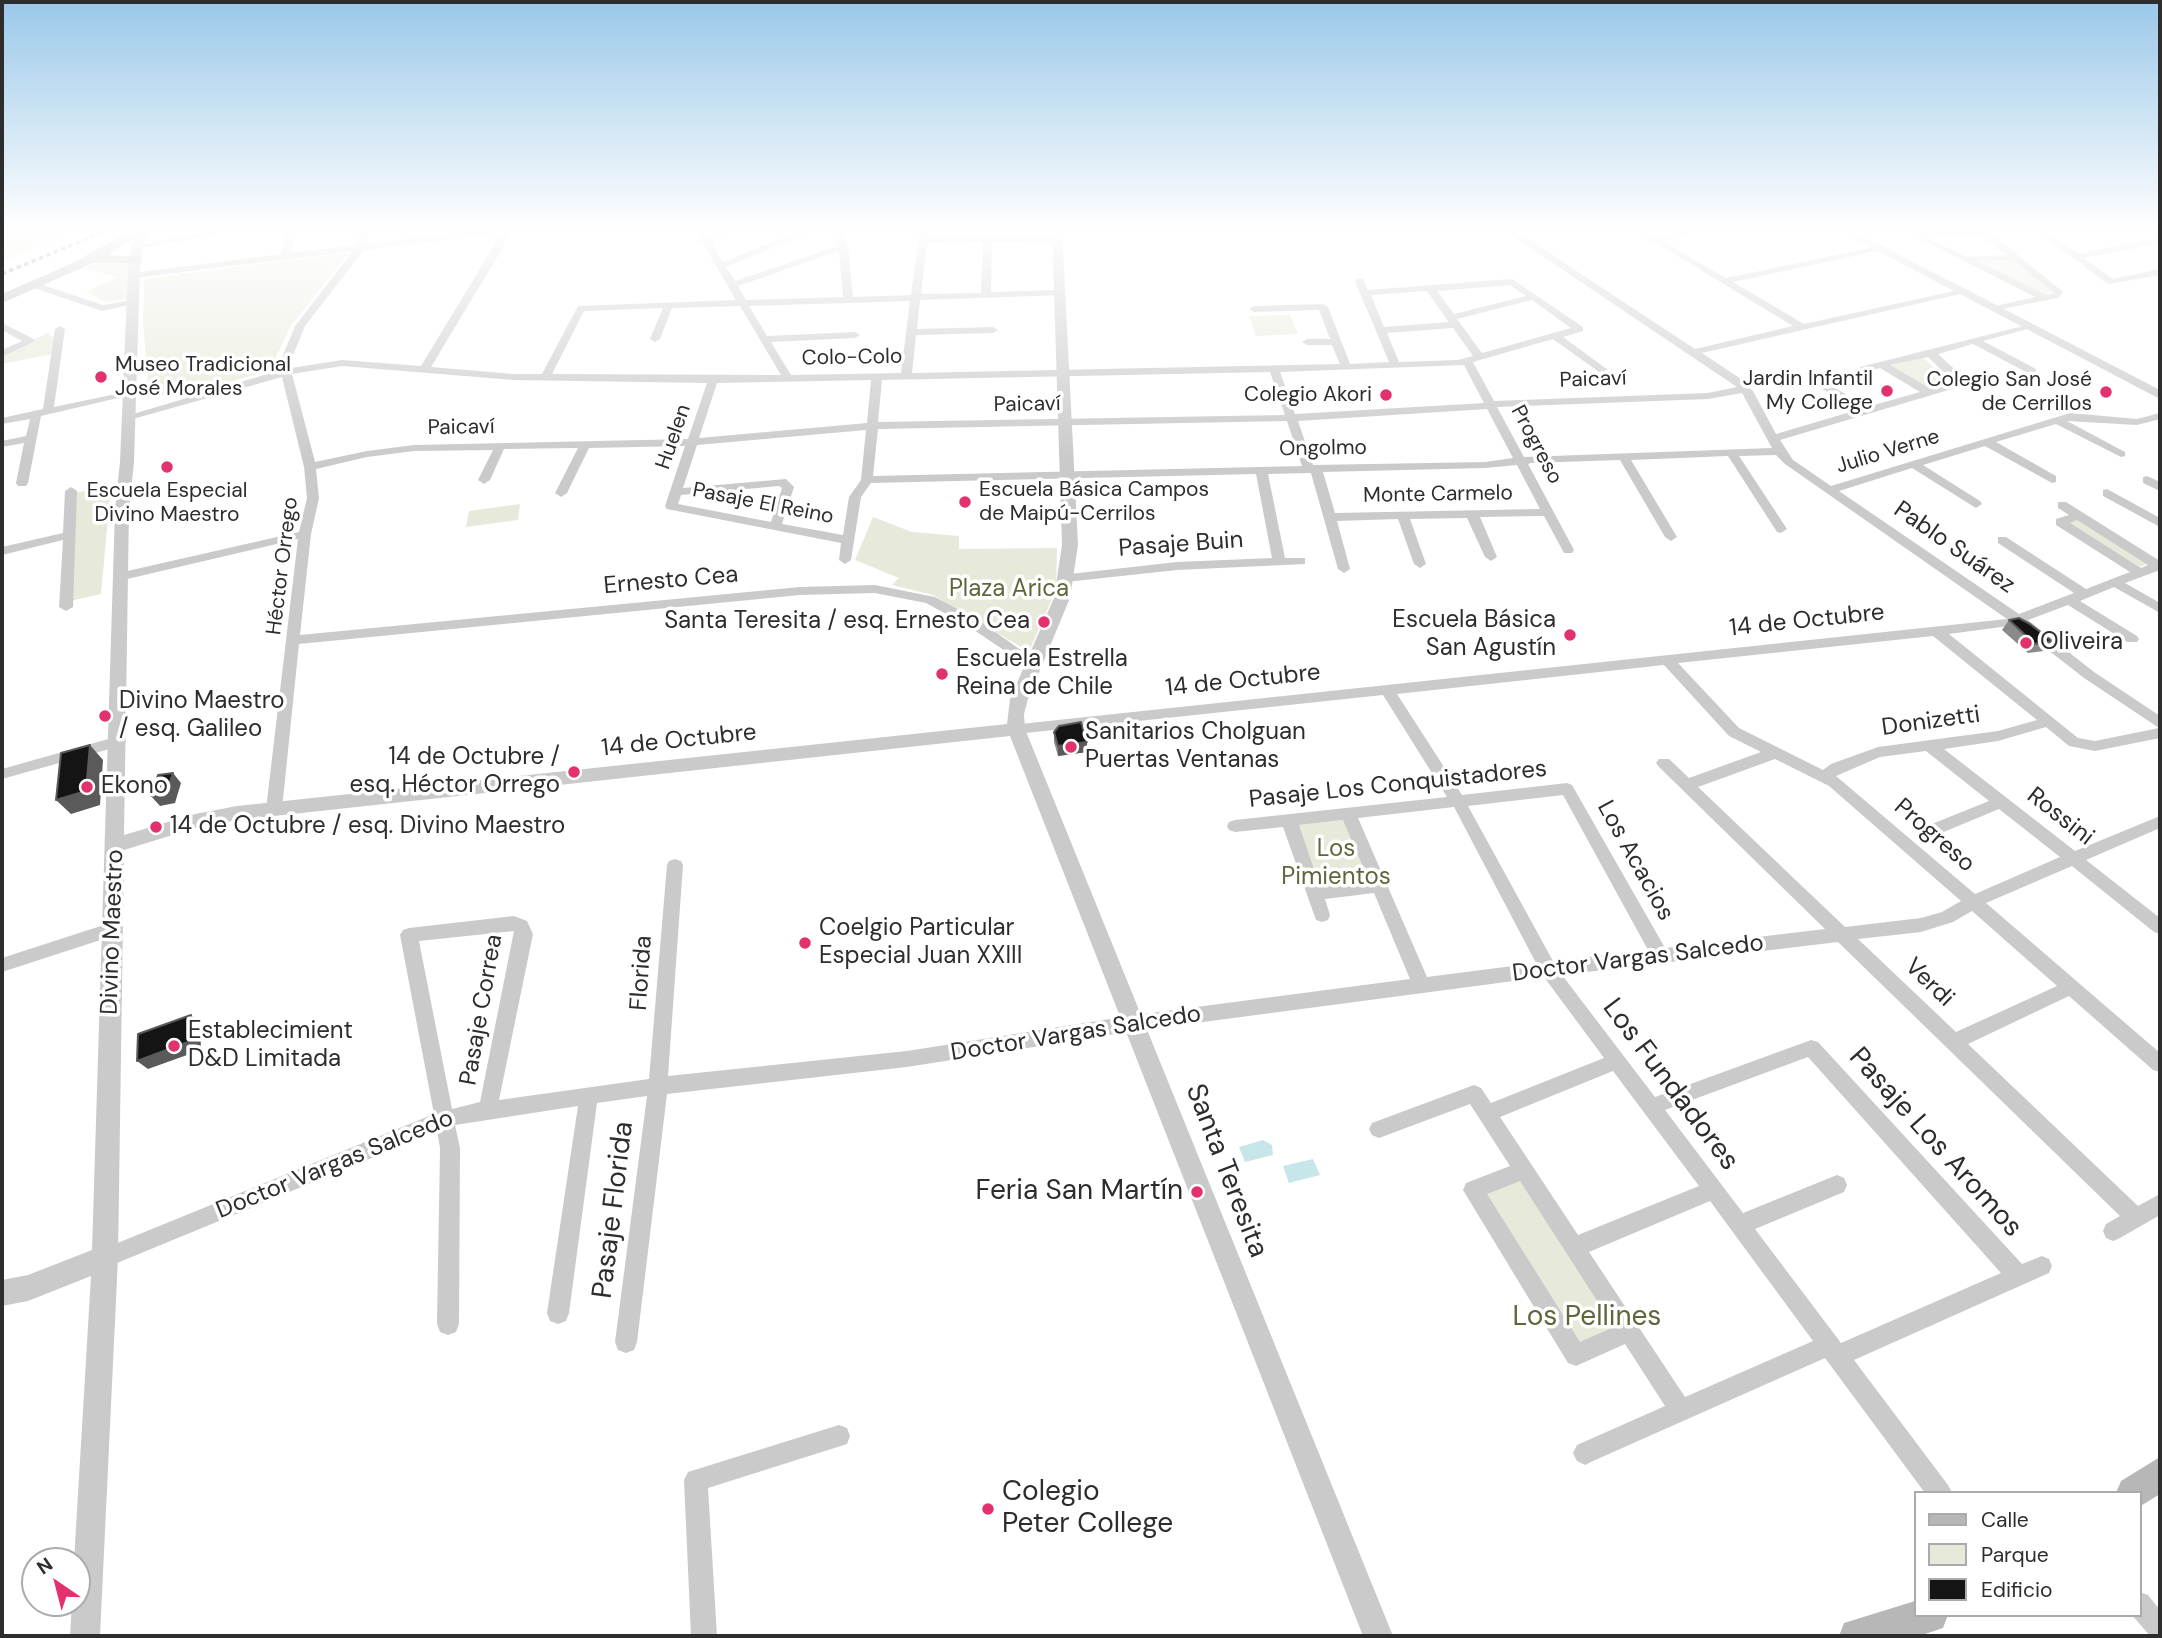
<!DOCTYPE html>
<meta charset="utf-8">
<style>
body{margin:0}
#map{position:relative;width:2162px;height:1638px;overflow:hidden;background:#fff;font-family:"DM Sans",sans-serif}
canvas{display:block}
.frame{position:absolute;inset:0;border:4px solid #2d2d2d;pointer-events:none}
.legend{position:absolute;left:1914px;top:1491px;width:228px;height:126px;box-sizing:border-box;background:#fff;border:2px solid #ababab;margin:0;padding:9px 12px;list-style:none;font-size:21px;color:#2d2d2d}
.legend li{display:flex;align-items:center;gap:14px;height:35px}
.legend b{width:35px;border:2px solid #ababab}
.north{position:absolute;left:21px;top:1547px;width:70px;height:70px;box-sizing:border-box;background:#fff;border:2px solid #ababab;border-radius:50%;rotate:325deg;font-size:19px;font-weight:700;line-height:28px;text-align:center;color:#2d2d2d}
.north::after{content:'';display:block;margin:auto;width:24px;height:32px;background:#e3306f;clip-path:polygon(50% 0,100% 100%,50% 72%,0 100%)}
</style>
<div id="map">
<canvas width="2162" height="1638"></canvas>
<div class="frame"></div>
<ul class="legend">
<li><b style="height:9px;background:#b7b7b7"></b>Calle</li>
<li><b style="height:19px;background:#e7eada"></b>Parque</li>
<li><b style="height:19px;background:#141414"></b>Edificio</li>
</ul>
<div class="north">N</div>
</div>
<script>
const context = document.querySelector('canvas').getContext('2d');
context.lineJoin = 'round';
function paint(path, color) { context.fillStyle = color; context.fill(path, 'evenodd'); }
const poly = rows => new Path2D(rows.map(r => 'M' + r).join(''));
function stroke(path, color, width, dash) { context.strokeStyle = color; context.lineWidth = width; context.lineCap = dash ? 'butt' : 'round'; context.setLineDash(dash || []); context.stroke(path); }
function label(font, color, halo, rows, align = 'center') {
  context.font = font + ' "DM Sans",sans-serif'; context.lineWidth = 7; context.setLineDash([]); context.textBaseline = 'middle'; context.strokeStyle = halo; context.fillStyle = color; for (const [text, x, y, turn = 0] of rows) {
    context.save(); context.translate(x, y); context.rotate((+turn || 0) * Math.PI / 180); context.textAlign = isNaN(turn) ? turn : align; if (halo) context.strokeText(text, 0, 0); context.fillText(text, 0, 0); context.restore();
  }
}
paint(poly([
 [2,229,84,229,2,261],
 [343,253,347,255,290,327,270,370,183,396,149,395,143,321,144,279],
 [2014,259,2051,288,2052,292,2043,296,1973,261],
 [107,260,131,260,131,299,106,302,86,292,117,277,83,268],
 [1290,315,1298,334,1256,336,1249,316],
 [49,332,50,336,55,337,53,354,2,364,2,355],
 [1922,357,1942,374,1944,382,1923,388,1888,366],
 [111,485,101,594,70,601,75,493],
 [520,504,518,520,466,527,469,511],
 [873,517,912,532,959,536,959,549,1057,548,1056,590,1030,649,1021,647,933,595,892,585,899,578,855,560],
 [2082,518,2154,561,2140,567,2068,523],
 [1345,820,1372,885,1319,891,1298,825],
 [1525,1172,1628,1330,1577,1354,1475,1191]
]), '#e7eada');
paint(poly([
 [1263,1140,1272,1145,1273,1155,1245,1162,1239,1147],
 [1313,1159,1320,1175,1289,1183,1283,1166]
]), '#c6e6ea');
paint(poly([
 [220,229,242,229,137,249,132,246,220,229],
 [287,229,296,229,291,253,357,245,361,229,370,229,366,244,485,229,514,229,508,232,502,249,431,367,514,374,542,374,578,306,736,300,695,229,704,229,708,237,726,229,739,229,711,242,723,262,804,229,817,229,726,267,735,281,838,246,829,229,838,229,848,247,853,297,911,295,920,229,928,229,927,238,1060,236,1061,238,1057,241,992,242,991,292,1060,290,1063,291,1063,295,920,300,917,329,993,327,998,330,993,333,916,335,912,373,1340,364,1332,345,1307,345,1302,342,1307,339,1330,339,1319,310,1254,312,1249,309,1254,306,1323,304,1328,307,1350,364,1389,362,1355,281,1357,279,1363,279,1368,290,1512,279,1583,327,1583,331,1563,337,1608,370,1599,372,1553,339,1473,362,1494,401,1708,393,1737,387,1502,229,1513,229,1695,349,1793,326,1633,229,1644,229,1657,237,1693,229,1711,229,1663,241,1726,278,1880,246,1882,248,1877,251,1733,282,1804,324,1963,289,1965,291,1960,294,1702,353,1738,377,1753,391,1776,434,1857,410,1811,382,1811,378,1819,378,1867,407,1920,392,1880,368,1864,372,1860,371,1860,367,2031,324,2031,328,1983,341,2036,369,2036,373,2028,373,1973,344,1938,354,1964,378,1965,380,1962,386,1780,440,1793,460,1831,486,2070,413,2137,419,2160,413,2160,419,2137,425,2067,421,2125,452,2125,456,2121,457,2056,424,1996,442,2056,476,2056,482,2052,483,1985,446,1923,465,1980,501,1982,504,1976,508,1912,468,1839,491,2019,614,2074,593,1998,543,1998,537,2006,537,2086,589,2130,572,2056,525,2056,519,2069,515,2058,508,2058,502,2066,502,2160,561,2160,570,2125,583,2160,603,2160,613,2114,587,2080,601,2137,636,2139,639,2137,642,2127,642,2068,605,2028,620,2094,672,2160,716,2160,738,2095,751,2069,746,2046,727,1998,741,1944,749,2075,851,2160,816,2160,828,2086,860,2160,918,2160,934,2154,932,2072,866,1986,903,2160,1053,2160,1072,2153,1070,2069,996,1968,1044,2138,1206,2160,1194,2160,1215,2120,1238,2113,1241,2106,1238,2103,1231,2106,1224,2120,1216,1838,942,1562,975,1655,1097,1811,1040,1818,1042,2022,1264,2042,1256,2049,1259,2052,1266,2049,1273,1854,1360,1948,1485,1952,1493,1925,1493,1825,1358,1593,1461,1585,1465,1577,1461,1573,1453,1577,1445,1665,1406,1625,1344,1576,1366,1568,1363,1463,1190,1466,1183,1510,1166,1470,1104,1379,1138,1372,1135,1369,1129,1372,1123,1474,1085,1481,1088,1491,1103,1604,1058,1544,977,1135,1031,907,1067,667,1094,637,1342,634,1350,626,1353,618,1350,615,1342,647,1096,597,1103,569,1313,566,1321,558,1324,550,1321,547,1313,578,1106,455,1125,460,1148,459,1324,456,1332,448,1335,440,1332,437,1324,440,1148,437,1131,105,1268,98,1265,95,1258,98,1251,434,1114,400,935,403,930,409,928,514,916,527,921,533,934,499,1100,649,1079,667,865,669,861,675,859,681,861,683,865,668,1076,907,1051,1135,1015,1410,979,1374,893,1325,899,1330,915,1328,920,1322,922,1316,920,1283,827,1235,832,1229,830,1227,826,1229,822,1235,820,1447,797,1383,695,1016,734,1011,733,1009,729,1011,725,2007,619,1785,464,1776,455,1739,456,1787,529,1781,533,1777,532,1728,456,1631,460,1677,537,1671,541,1665,537,1620,460,1531,463,1528,464,1574,550,1572,553,1564,553,1544,516,1480,517,1497,557,1491,561,1485,557,1467,518,1410,519,1426,564,1420,568,1414,564,1398,519,1337,521,1350,569,1344,573,1338,569,1311,473,1268,474,1285,558,1305,558,1305,564,1177,570,1066,582,1060,578,1061,575,1177,562,1272,558,1256,474,871,483,861,497,851,560,845,564,839,560,841,543,667,509,665,506,685,446,589,448,567,493,561,497,555,493,578,448,504,449,490,480,484,484,478,480,493,450,414,451,367,457,316,469,319,498,311,534,300,635,800,587,875,585,935,597,978,620,1041,664,1034,669,1029,667,968,626,926,603,875,593,800,595,299,644,282,809,274,815,266,809,298,539,123,580,117,576,123,572,299,532,307,498,304,467,282,377,133,419,123,417,281,370,281,360,295,326,353,251,134,278,131,277,131,273,281,254,287,229],
 [499,233,492,249,421,366,342,360,291,368,291,360,305,326,364,250,499,233],
 [983,242,981,293,921,294,927,244,983,242],
 [839,251,843,297,746,300,738,286,839,251],
 [1510,285,1526,296,1454,314,1437,291,1510,285],
 [1427,291,1449,322,1384,327,1371,295,1427,291],
 [1532,300,1571,328,1482,353,1457,319,1532,300],
 [910,301,901,373,791,375,771,342,855,338,860,335,855,332,767,336,749,306,910,301],
 [740,306,781,375,552,374,584,311,663,308,650,339,655,342,660,339,672,308,740,306],
 [1453,328,1473,356,1458,360,1399,362,1387,333,1453,328],
 [1928,357,1954,382,1931,389,1890,365,1928,357],
 [1464,365,1484,403,1295,414,1280,372,1464,365],
 [342,366,514,380,707,383,688,439,414,445,367,451,315,462,292,374,342,366],
 [1270,372,1285,415,878,422,882,380,1270,372],
 [871,380,867,423,699,438,717,383,871,380],
 [1742,393,1772,448,1524,457,1497,407,1708,399,1742,393],
 [1487,409,1513,458,1485,462,1313,465,1298,421,1487,409],
 [1287,421,1302,466,873,476,878,429,1287,421],
 [866,430,861,480,849,497,843,535,782,524,794,487,786,479,683,488,697,445,866,430],
 [1517,465,1540,509,1335,513,1323,472,1485,468,1517,465],
 [779,486,782,488,771,522,678,504,681,495,779,486],
 [2077,520,2148,565,2141,568,2070,523,2077,520],
 [2016,625,2084,678,2159,728,2095,741,2078,738,1949,634,2016,625],
 [1933,636,2037,720,1998,731,1878,747,1831,764,1823,770,1739,728,1678,663,1933,636],
 [1664,665,1729,736,1761,752,1689,778,1669,759,1659,759,1656,763,1659,767,1825,929,1665,948,1572,785,1567,783,1462,795,1397,694,1664,665],
 [1926,751,1989,801,1922,828,1920,832,1922,836,1934,836,1999,809,2060,857,1975,894,1836,776,1880,757,1926,751],
 [1775,759,1829,786,1961,901,1942,912,1921,918,1845,927,1698,787,1775,759],
 [1563,795,1648,950,1553,961,1468,806,1563,795],
 [1454,807,1536,963,1427,977,1358,818,1454,807],
 [1343,820,1369,881,1320,887,1299,825,1343,820],
 [1972,911,2057,986,1956,1032,1858,939,1921,932,1953,922,1972,911],
 [514,931,480,1102,452,1109,419,941,514,931],
 [1808,1057,2001,1273,1841,1343,1755,1229,1844,1192,1847,1185,1844,1178,1837,1175,1743,1213,1665,1110,1808,1057],
 [1613,1071,1699,1186,1578,1235,1500,1117,1613,1071],
 [1520,1181,1614,1327,1580,1342,1487,1194,1520,1181],
 [1710,1201,1813,1341,1685,1397,1589,1252,1710,1201],
 [1900,229,1916,231,1986,229,2063,292,2058,298,1991,311,1991,307,2035,297,1900,229],
 [1983,236,2006,255,1967,257,1926,237,1983,236],
 [2013,260,2053,292,2052,294,2046,295,1977,261,2013,260],
 [2034,229,2044,229,2078,254,2160,237,2160,243,2084,258,2113,279,2160,269,2160,275,2108,284,2034,229],
 [31,283,37,283,103,305,133,300,138,303,102,311,31,287,31,283],
 [2,323,34,339,35,341,2,357,2,350,22,341,2,330,2,323],
 [60,326,65,329,54,407,130,391,135,394,41,416,28,483,26,486,18,486,16,483,24,443,2,447,2,441,26,436,30,419,2,424,2,418,43,409,55,329,60,326],
 [2147,476,2160,482,2160,491,2143,483,2143,477,2147,476],
 [71,487,77,491,73,607,66,611,59,607,63,540,2,555,2,547,63,533,65,491,71,487],
 [2107,489,2160,518,2160,527,2103,496,2103,490,2107,489],
 [119,736,126,741,124,745,2,779,2,769,119,736],
 [113,922,119,924,122,929,119,934,2,972,2,958,113,922],
 [839,1425,847,1428,850,1436,847,1444,708,1488,717,1636,691,1636,684,1480,688,1472,839,1425],
 [2139,1592,2148,1595,2160,1610,2160,1636,2150,1636,2132,1615,2139,1615,2139,1592]
]), '#cacaca');
paint(poly([
 [138,229,149,229,143,246,140,269,134,462,129,510,124,835,195,814,237,806,1007,724,1010,699,1054,598,1062,545,1052,229,1062,229,1078,545,1070,598,1028,699,1024,714,1025,729,1393,1636,1363,1636,1010,736,237,820,195,828,124,850,118,1258,100,1636,70,1636,72,1603,77,1603,77,1561,74,1561,91,1276,28,1301,2,1306,2,1280,28,1275,92,1250,115,510,120,462,128,269,131,246,138,229],
 [1836,229,1850,229,2160,390,2160,399,1836,229]
]), '#cacaca');
paint(poly([
 [133,229,149,229,108,255,140,257,140,263,93,263,2,303,2,294,75,262,133,229],
 [2160,1457,2160,1494,2139,1507,2139,1493,2116,1493,2121,1481,2160,1457],
 [1915,1601,1915,1615,1948,1615,1943,1628,1919,1636,1839,1636,1844,1623,1915,1601]
]), '#b7b7b7');
stroke(poly([
 [2,274,110,229]
]), '#828282', 3.5, [4.5, 3.5]);
paint(poly([
 [2009,620,2052,641,2044,651,2028,653,2002,630],
 [1054,732,1087,742,1087,752,1058,756,1054,742]
]), '#8a8a8a');
paint(poly([
 [1087,742,1087,752,1058,756,1058,746],
 [90,745,103,760,100,805,71,814,56,800],
 [173,773,181,783,175,803,160,806,151,796],
 [191,1015,200,1024,201,1050,148,1069,137,1061]
]), '#5a5a5a');
const building = poly([
 [2019,618,2030,624,2052,641,2035,644,2009,620,2019,618],
 [1081,722,1087,742,1058,746,1054,732,1059,726,1081,722],
 [90,745,86,791,56,800,61,753,90,745],
 [173,773,166,793,151,796,158,775,173,773],
 [191,1015,191,1041,137,1061,138,1034,191,1015]
]);
paint(building, '#141414');
stroke(building, '#5a5a5a', 2);
const sky = context.createLinearGradient(0, 0, 0, 459);
sky.addColorStop(0, '#9ac8e9');
sky.addColorStop(0.5, '#fff');
sky.addColorStop(1, '#ffffff00');
context.fillStyle = sky;
context.fillRect(0, 0, 2162, 459);
for (const [x, y, r, color] of [
 [101,377,7,"#e3306f"],
 [1887,391,7,"#e3306f"],
 [2106,392,7,"#e3306f"],
 [1386,395,7,"#e3306f"],
 [167,467,7,"#e3306f"],
 [965,502,7,"#e3306f"],
 [1044,622,7,"#e3306f"],
 [1570,635,7,"#e3306f"],
 [2026,643,7,"#e3306f"],
 [942,674,7,"#e3306f"],
 [105,716,7,"#e3306f"],
 [1071,747,7,"#e3306f"],
 [574,772,7,"#e3306f"],
 [87,787,7,"#e3306f"],
 [156,827,7,"#e3306f"],
 [805,943,7,"#e3306f"],
 [174,1046,7,"#e3306f"],
 [1197,1192,7,"#e3306f"],
 [988,1509,7,"#e3306f"]
]) { const dot = new Path2D(); dot.arc(x, y, r, 0, 2 * Math.PI); context.fillStyle = color; context.fill(dot); stroke(dot, '#fff', 2.5); }
label('21px', '#2d2d2d', '#fff', [
 ["Colo-Colo",852,358,-1],
 ["Paicaví",1593,380,-2],
 ["Paicaví",1027,405,-1],
 ["Paicaví",461,428,-1],
 ["Huelen",674,437,-71],
 ["Progreso",1536,445,62],
 ["Ongolmo",1323,449,-1],
 ["Julio Verne",1888,452,-17],
 ["Monte Carmelo",1438,495,-1],
 ["Pasaje El Reino",763,504,11],
 ["Héctor Orrego",283,566,-83]
]);
label('21px', '#2d2d2d', '#fff', [
 ["Museo Tradicional",115,365,"left"],
 ["José Morales",115,389,"left"],
 ["Jardin Infantil",1873,379],
 ["My College",1873,403],
 ["Colegio San José",2092,380],
 ["de Cerrillos",2092,404],
 ["Colegio Akori",1372,395],
 ["Escuela Básica Campos",979,490,"left"],
 ["de Maipú-Cerrilos",979,514,"left"],
 ["Escuela Especial",167,491,"center"],
 ["Divino Maestro",167,515,"center"]
], 'right');
label('24px', '#2d2d2d', '#fff', [
 ["Pasaje Buin",1181,545,-4],
 ["Pablo Suárez",1954,548,35],
 ["Ernesto Cea",671,581,-5],
 ["14 de Octubre",1807,621,-6],
 ["14 de Octubre",1243,681,-6],
 ["Donizetti",1931,722,-8],
 ["14 de Octubre",679,741,-6],
 ["Pasaje Los Conquistadores",1398,785,-6],
 ["Rossini",2060,817,38],
 ["Progreso",1934,836,41],
 ["Los Acacios",1635,861,61],
 ["Divino Maestro",113,932,-88],
 ["Doctor Vargas Salcedo",1638,959,-7],
 ["Florida",642,973,-86],
 ["Verdi",1929,983,44],
 ["Pasaje Correa",482,1010,-80],
 ["Doctor Vargas Salcedo",1076,1034,-9],
 ["Doctor Vargas Salcedo",335,1165,-22]
]);
label('24px', '#5c683b', '#fff', [
 ["Plaza Arica",1009,590],
 ["Los",1336,850],
 ["Pimientos",1336,878]
]);
label('24px', '#2d2d2d', '#fff', [
 ["Escuela Básica",1556,621,"right"],
 ["San Agustín",1556,649,"right"],
 ["Santa Teresita / esq. Ernesto Cea",1030,622,"right"],
 ["Oliveira",2040,643],
 ["Escuela Estrella",956,660],
 ["Reina de Chile",956,688],
 ["Divino Maestro",119,702],
 ["/ esq. Galileo",119,730],
 ["Sanitarios Cholguan",1085,733],
 ["Puertas Ventanas",1085,761],
 ["14 de Octubre /",560,758,"right"],
 ["esq. Héctor Orrego",560,786,"right"],
 ["Ekono",101,787],
 ["14 de Octubre / esq. Divino Maestro",170,827],
 ["Coelgio Particular",819,929],
 ["Especial Juan XXIII",819,957],
 ["Establecimient",188,1032],
 ["D&D Limitada",188,1060]
], 'left');
label('28px', '#2d2d2d', '#fff', [
 ["Los Fundadores",1670,1085,53],
 ["Pasaje Los Aromos",1935,1143,48],
 ["Santa Teresita",1226,1171,69],
 ["Pasaje Florida",614,1210,-83]
]);
label('28px', '#2d2d2d', '#fff', [
 ["Feria San Martín",1183,1192],
 ["Colegio",1002,1493,"left"],
 ["Peter College",1002,1525,"left"]
], 'right');
label('28px', '#5c683b', '#fff', [
 ["Los Pellines",1587,1318]
]);
</script>
